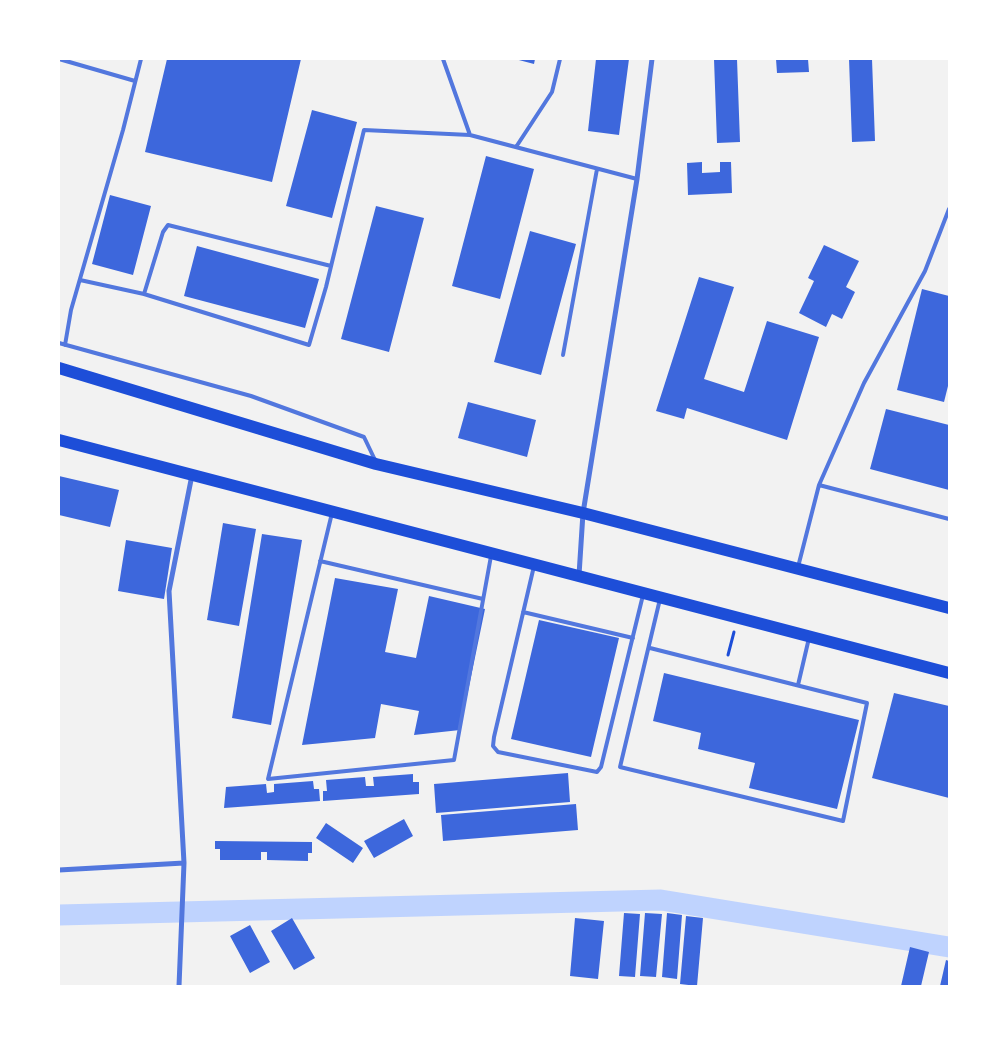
<!DOCTYPE html>
<style>
body{margin:0}
#map{position:relative;width:1008px;height:1045px;overflow:hidden;background:#f2f2f2;font-family:Overpass,sans-serif}
canvas{display:block}
.frame{position:absolute;inset:0;border:60px solid #fff;pointer-events:none}
</style>
<div id="map">
<canvas width="1008" height="1045"></canvas>
<div class="frame"></div>
</div>
<script>
const context = document.querySelector('canvas').getContext('2d');
context.lineJoin = 'round';
const poly = rows => new Path2D(rows.map(r => 'M' + r).join(''));
function stroke(path, color, width, dash) { context.strokeStyle = color; context.lineWidth = width; context.lineCap = dash ? 'butt' : 'round'; context.setLineDash(dash || []); context.stroke(path); }
function paint(path, color) { context.fillStyle = color; context.fill(path, 'evenodd'); }
stroke(poly([
 [59,915,661,900,949,947]
]), '#bfd3fe', 21);
paint(poly([
 [167,59,301,59,272,182,145,152],
 [515,59,535,59,534,64],
 [596,59,629,59,619,135,588,131],
 [714,59,737,59,740,142,717,143],
 [776,59,808,59,809,72,777,73],
 [849,59,872,59,875,141,852,142],
 [312,110,357,122,332,218,286,206],
 [486,156,534,169,500,299,452,286],
 [702,162,702,173,720,172,720,162,731,162,732,193,688,195,687,163],
 [110,195,151,206,133,275,92,264],
 [376,206,424,218,389,352,341,339],
 [530,231,576,244,541,375,494,362],
 [824,245,859,261,846,287,855,292,842,319,832,314,826,327,799,313,814,281,808,278],
 [197,246,319,279,305,328,184,296],
 [699,277,734,287,704,379,744,392,767,321,819,337,787,440,687,408,684,419,656,411],
 [922,289,949,296,949,382,944,402,897,390],
 [468,402,536,420,527,457,458,438],
 [886,409,949,425,949,490,870,469],
 [59,476,119,490,110,527,59,515],
 [223,523,256,529,239,626,207,620],
 [262,534,302,540,271,725,232,718],
 [126,540,172,548,164,599,118,591],
 [335,578,398,589,385,652,416,658,429,596,485,609,460,730,414,735,419,711,381,704,375,738,302,745],
 [539,620,619,638,591,757,511,739],
 [664,673,859,720,837,809,749,788,755,763,698,749,701,733,653,721],
 [894,693,949,706,949,798,872,778],
 [568,773,570,802,436,813,434,784],
 [413,774,413,782,419,782,419,794,323,801,323,791,327,791,326,780,365,777,366,786,374,786,373,777],
 [313,781,314,789,319,789,320,801,224,808,226,787,266,784,267,793,274,792,274,784],
 [576,804,578,830,443,841,441,815],
 [404,819,413,836,374,858,364,841],
 [326,823,363,848,353,863,316,838],
 [215,841,312,842,312,853,308,853,308,861,267,860,267,852,261,852,261,860,220,860,220,849,215,849],
 [624,913,640,914,635,977,619,976],
 [645,913,662,914,656,977,640,976],
 [667,913,682,915,677,979,662,977],
 [686,916,703,918,697,986,680,984],
 [292,918,315,958,294,970,271,931],
 [575,918,604,921,598,979,570,976],
 [250,925,270,962,250,973,230,936],
 [910,947,929,952,921,986,901,986],
 [946,960,949,961,949,986,940,986]
]), '#3d67dc');
stroke(poly([
 [728,655,734,632]
]), '#1d4ed8', 3);
stroke(poly([
 [59,59,135,81],
 [443,59,470,135],
 [516,147,552,92,560,59],
 [80,280,144,294,163,232,168,225,331,266],
 [144,294,309,345,326,287,364,130,470,135,637,179],
 [59,343,251,396,364,437,375,460],
 [65,345,71,310,123,130,141,59],
 [563,355,597,169],
 [819,485,949,519],
 [332,513,268,779,454,760,491,556],
 [320,561,483,599],
 [534,566,494,737,493,746,498,752,597,772,601,767,643,595],
 [798,567,819,485,864,383,925,271,949,209],
 [523,612,633,638],
 [650,648,867,703,843,821,620,767,660,599],
 [798,685,809,638]
]), '#5277de', 4);
stroke(poly([
 [579,575,583,513,637,179,652,59],
 [59,870,184,863],
 [179,986,184,863,169,591,192,475]
]), '#5277de', 5);
stroke(poly([
 [59,368,376,464,583,513,949,608],
 [59,440,949,673]
]), '#1d4ed8', 12);
</script>
